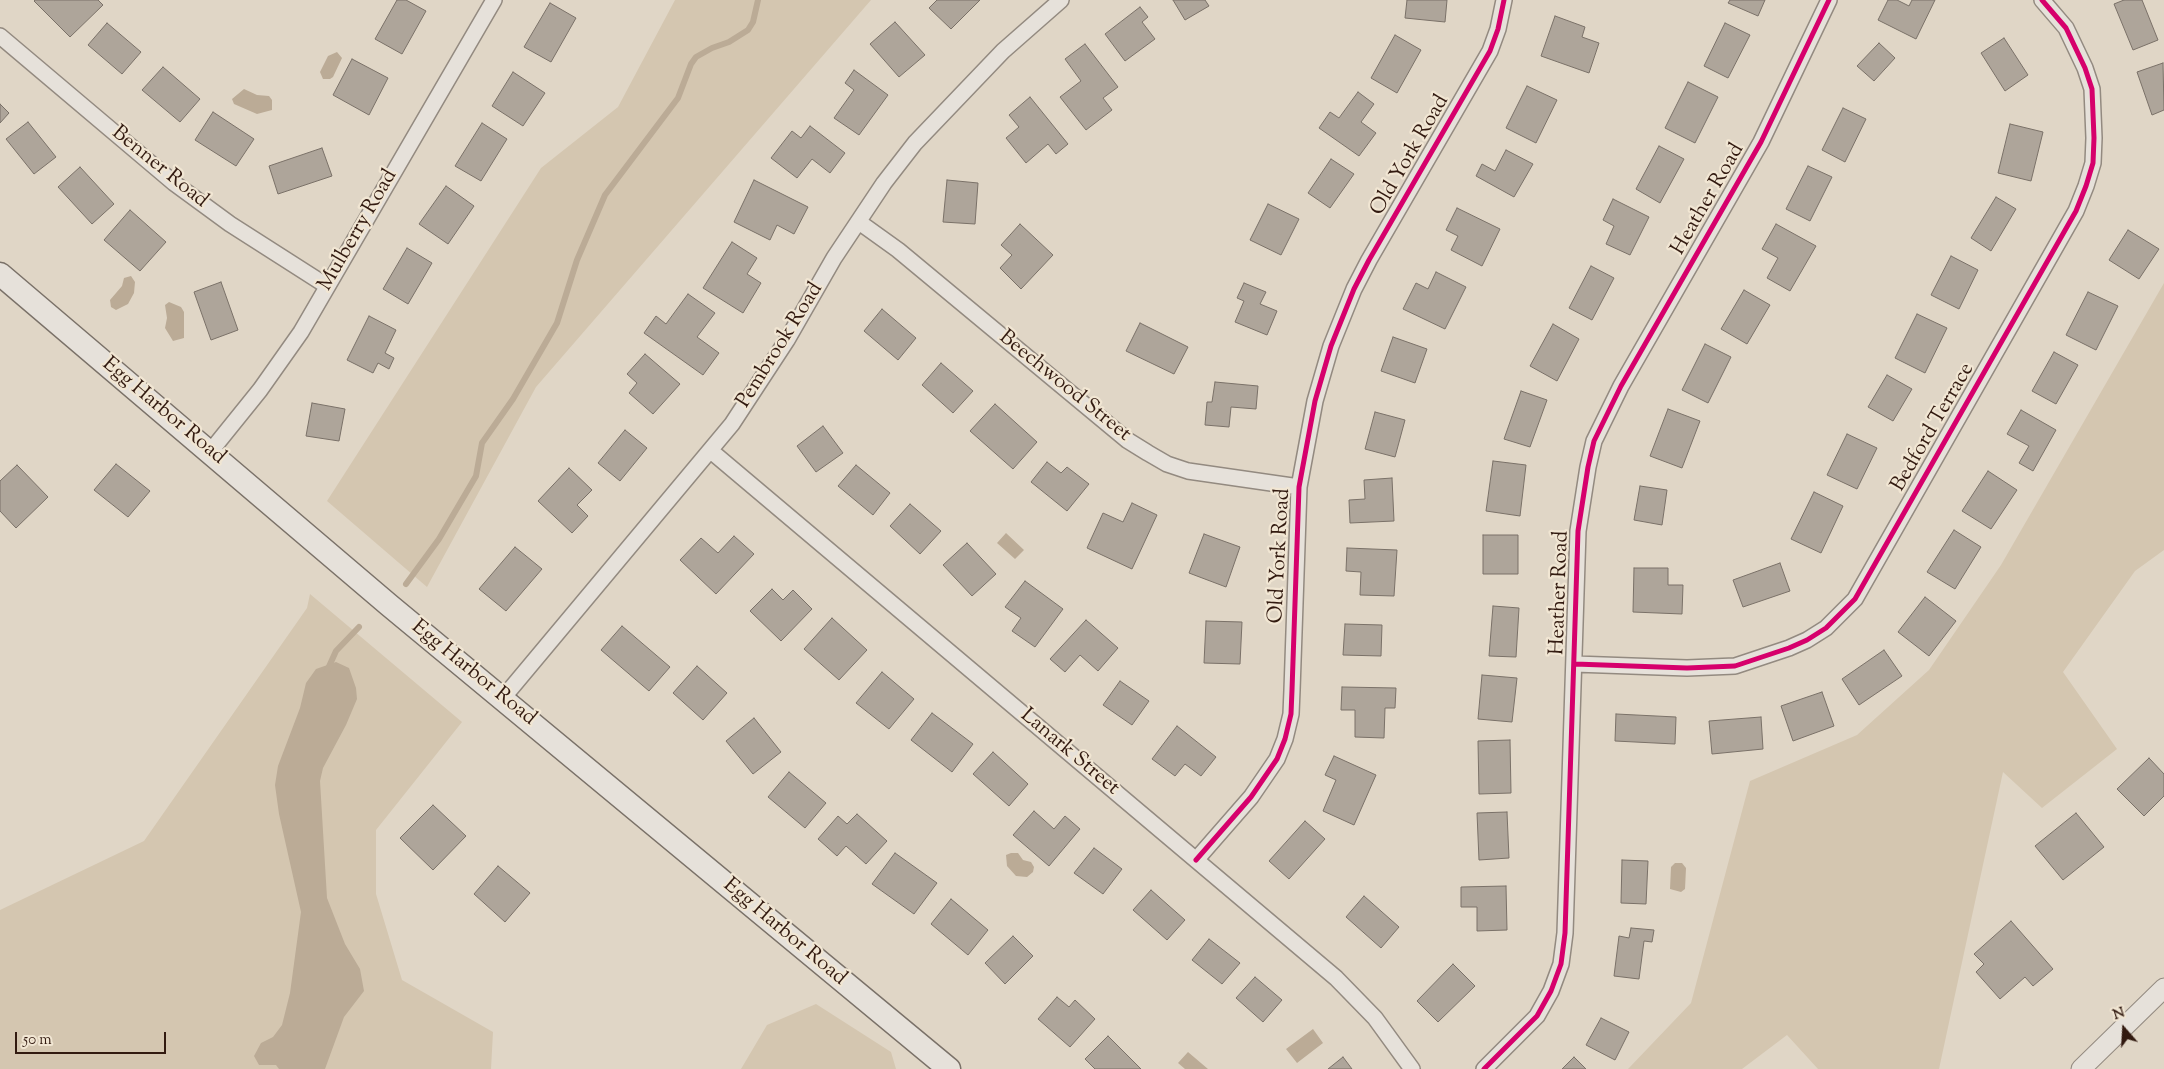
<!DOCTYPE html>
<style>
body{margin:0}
#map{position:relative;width:2164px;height:1069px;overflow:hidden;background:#e0d6c6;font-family:"Sorts Mill Goudy",serif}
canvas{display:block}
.north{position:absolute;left:2099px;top:1004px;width:50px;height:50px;-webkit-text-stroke:4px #f1e6d3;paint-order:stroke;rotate:341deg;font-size:14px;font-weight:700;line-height:20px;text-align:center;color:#321a10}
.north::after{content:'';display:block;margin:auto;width:18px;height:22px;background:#321a10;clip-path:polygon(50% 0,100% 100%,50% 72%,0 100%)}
.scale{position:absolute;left:15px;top:1032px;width:151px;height:22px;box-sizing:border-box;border:2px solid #321a10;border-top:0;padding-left:6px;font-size:15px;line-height:18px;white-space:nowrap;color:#321a10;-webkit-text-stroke:4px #f1e6d3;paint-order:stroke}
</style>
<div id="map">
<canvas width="2164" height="1069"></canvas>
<div class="north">N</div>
<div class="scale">50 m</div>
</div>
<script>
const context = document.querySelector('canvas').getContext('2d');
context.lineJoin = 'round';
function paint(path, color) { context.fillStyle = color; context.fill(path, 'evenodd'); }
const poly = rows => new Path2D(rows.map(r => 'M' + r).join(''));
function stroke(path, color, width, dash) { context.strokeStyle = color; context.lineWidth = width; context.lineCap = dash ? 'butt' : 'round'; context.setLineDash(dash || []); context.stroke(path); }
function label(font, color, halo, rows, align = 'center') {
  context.font = font + ' "Sorts Mill Goudy",serif'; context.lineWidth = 4.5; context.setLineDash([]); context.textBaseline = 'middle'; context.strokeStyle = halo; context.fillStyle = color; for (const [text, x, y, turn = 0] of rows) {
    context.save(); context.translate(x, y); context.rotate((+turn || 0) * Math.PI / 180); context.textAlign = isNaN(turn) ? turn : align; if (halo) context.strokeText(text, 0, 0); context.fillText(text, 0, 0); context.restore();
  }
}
paint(poly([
 [675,0,871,0,536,387,427,587,327,501,541,168,618,107],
 [2164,283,2164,550,2135,571,2063,672,2117,749,2042,808,2003,772,1939,1069,1818,1069,1787,1035,1742,1069,1628,1069,1691,1003,1750,781,1857,735,1929,670,2001,565],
 [310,594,462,722,376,830,376,894,402,980,493,1032,491,1069,0,1069,0,910,144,841,307,608],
 [816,1004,891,1052,896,1069,741,1069,767,1025]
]), '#d4c6b0');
paint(poly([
 [337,52,342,58,333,77,330,79,323,79,320,72,328,56],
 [244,89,257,95,269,96,272,100,272,110,257,114,234,104,232,99],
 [131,276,135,282,134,293,128,304,116,310,111,307,110,300,122,286,124,278],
 [169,302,181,307,184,312,184,338,173,341,165,328,167,318,165,305],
 [1006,533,1024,550,1015,559,997,543],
 [336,662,349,668,356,688,357,699,346,725,323,768,320,781,327,898,345,944,360,969,364,991,344,1017,325,1069,279,1069,276,1065,259,1065,254,1056,261,1043,273,1037,282,1025,290,993,301,912,279,814,275,785,278,766,300,708,306,683,316,669],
 [1011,853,1018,853,1023,860,1031,862,1034,867,1033,872,1027,877,1016,876,1007,866,1006,855],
 [1675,863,1682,863,1686,868,1685,889,1681,892,1670,889,1671,867],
 [1313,1029,1323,1043,1297,1063,1286,1049],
 [1188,1052,1208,1069,1185,1069,1178,1063]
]), '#bbab96');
stroke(poly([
 [406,584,439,539,476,476,482,443,513,399,557,323,577,260,605,195,678,98,691,64,696,57,712,48,729,42,748,30,753,22,758,0],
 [327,671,336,651,359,627]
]), '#bbab96', 6);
const building = poly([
 [35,0,98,0,103,5,70,37,34,1,35,0],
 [397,0,406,0,426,11,402,54,375,39,397,0],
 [937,0,980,0,951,29,929,8,937,0],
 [1173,0,1205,0,1209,6,1185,20,1173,0],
 [1407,0,1447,0,1445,22,1405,18,1407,0],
 [1730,0,1765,0,1758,16,1728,3,1730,0],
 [1888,0,1897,0,1909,6,1912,0,1935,0,1916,39,1878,20,1888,0],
 [2124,0,2142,0,2158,40,2133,50,2114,4,2124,0],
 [550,3,576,18,551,62,524,47,550,3],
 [1140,7,1148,17,1142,22,1155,39,1125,61,1105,34,1140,7],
 [1555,16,1585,27,1582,37,1599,43,1589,73,1541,56,1555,16],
 [895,22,925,55,899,77,870,44,895,22],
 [107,23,141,52,122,74,88,45,107,23],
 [1725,23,1750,35,1728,78,1704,66,1725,23],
 [1395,35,1421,50,1397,93,1371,78,1395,35],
 [2004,38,2028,75,2005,91,1981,53,2004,38],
 [1879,43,1895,58,1874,81,1857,66,1879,43],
 [1085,44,1118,87,1103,98,1112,110,1086,130,1060,97,1081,81,1065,59,1085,44],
 [352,59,388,78,369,115,333,95,352,59],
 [2163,63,2164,110,2152,115,2137,72,2163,63],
 [163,67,200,99,180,122,142,90,163,67],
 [854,70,888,95,859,135,834,118,854,90,845,83,854,70],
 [513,72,545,93,523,126,492,106,513,72],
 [1688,82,1718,97,1695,143,1665,128,1688,82],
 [1527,86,1557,100,1536,143,1506,128,1527,86],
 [1358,92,1374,104,1361,122,1376,133,1359,156,1319,128,1330,112,1339,118,1358,92],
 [1030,97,1068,144,1056,154,1048,144,1026,163,1006,138,1019,127,1009,115,1030,97],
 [0,104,9,113,0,123,0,104],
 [1843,108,1866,119,1845,162,1822,150,1843,108],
 [213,112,254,139,236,166,195,140,213,112],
 [28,122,56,157,34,174,6,139,28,122],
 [482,123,507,139,481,181,455,166,482,123],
 [2010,124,2043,132,2031,181,1998,173,2010,124],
 [810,126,845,153,830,173,812,159,797,178,771,158,792,131,801,138,810,126],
 [1659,146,1684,159,1660,203,1636,189,1659,146],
 [322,148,332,176,278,194,269,166,322,148],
 [1506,150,1533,164,1514,197,1476,176,1482,164,1495,171,1506,150],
 [1331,159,1354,174,1330,208,1308,193,1331,159],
 [1808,166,1832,177,1810,221,1786,209,1808,166],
 [80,167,114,204,92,224,58,187,80,167],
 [754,180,808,207,794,234,777,225,770,240,734,222,754,180],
 [947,180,978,183,975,224,943,222,947,180],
 [446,186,474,206,448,244,419,224,446,186],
 [1996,197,2016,209,1991,251,1971,238,1996,197],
 [1613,199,1649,217,1630,255,1606,244,1614,226,1603,220,1613,199],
 [1268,204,1299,219,1281,255,1250,240,1268,204],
 [1457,208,1500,229,1482,266,1451,250,1458,236,1446,230,1457,208],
 [130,210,166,242,140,271,104,240,130,210],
 [1020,224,1053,255,1021,289,1000,268,1012,255,1001,245,1020,224],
 [1776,224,1816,246,1790,291,1767,278,1778,258,1762,249,1776,224],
 [2128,230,2159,249,2139,279,2109,260,2128,230],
 [732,242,757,258,747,274,761,283,743,313,703,288,732,242],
 [407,248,432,263,408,304,383,289,407,248],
 [1951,256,1978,270,1959,309,1931,295,1951,256],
 [1591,266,1614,278,1592,320,1569,308,1591,266],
 [1436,272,1466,287,1445,329,1403,309,1416,283,1428,289,1436,272],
 [221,282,238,330,211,340,194,292,221,282],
 [1244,283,1266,292,1260,304,1277,311,1267,335,1235,322,1244,301,1237,298,1244,283],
 [1744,290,1770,305,1747,344,1721,329,1744,290],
 [2088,292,2118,306,2096,350,2066,335,2088,292],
 [688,294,715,313,697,337,719,353,703,375,644,333,656,316,666,324,688,294],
 [882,309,916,338,898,360,864,331,882,309],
 [1917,314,1947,328,1925,373,1895,358,1917,314],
 [369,316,396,330,385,353,394,358,389,369,378,363,373,373,347,360,369,316],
 [1140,323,1188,347,1174,374,1126,351,1140,323],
 [1553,324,1579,339,1557,381,1530,366,1553,324],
 [1393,337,1427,349,1415,383,1381,371,1393,337],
 [1705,344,1731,357,1708,403,1682,390,1705,344],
 [2054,352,2078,365,2056,404,2032,391,2054,352],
 [645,354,680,384,653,414,629,393,637,383,627,374,645,354],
 [941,363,973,391,953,413,922,385,941,363],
 [1887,375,1912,389,1893,421,1868,407,1887,375],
 [1215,382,1258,386,1256,409,1231,407,1229,427,1205,425,1207,402,1212,402,1215,382],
 [1521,391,1547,400,1530,447,1504,439,1521,391],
 [312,403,345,409,339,441,306,436,312,403],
 [995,404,1037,442,1013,469,970,431,995,404],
 [1668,409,1700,421,1682,468,1650,456,1668,409],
 [2021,410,2056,430,2033,471,2019,463,2029,446,2007,434,2021,410],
 [1375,412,1405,420,1395,457,1365,449,1375,412],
 [823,426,843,453,816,472,797,446,823,426],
 [625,430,647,448,620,481,598,463,625,430],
 [1847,434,1877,448,1857,489,1827,475,1847,434],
 [1493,461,1526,465,1520,516,1486,511,1493,461],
 [1047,462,1061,473,1067,467,1089,484,1067,511,1031,482,1047,462],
 [116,464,150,491,128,517,94,490,116,464],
 [17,465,48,497,16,528,0,511,0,481,17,465],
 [856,465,890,493,873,515,838,486,856,465],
 [569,468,592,490,577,505,588,516,572,533,538,501,569,468],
 [1988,471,2017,490,1991,529,1962,511,1988,471],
 [1392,478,1394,521,1350,523,1349,500,1365,499,1364,480,1392,478],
 [1640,486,1667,490,1662,525,1634,520,1640,486],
 [1814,492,1843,506,1821,553,1791,539,1814,492],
 [1132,503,1157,515,1132,569,1087,548,1103,513,1123,522,1132,503],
 [910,504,941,531,920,554,890,526,910,504],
 [1954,530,1981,547,1955,589,1927,572,1954,530],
 [1204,534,1240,547,1226,587,1189,573,1204,534],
 [1483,535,1518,535,1518,574,1483,574,1483,535],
 [734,536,754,554,716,594,680,560,701,538,718,553,734,536],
 [967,543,996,574,972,596,943,565,967,543],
 [515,547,542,569,506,611,479,589,515,547],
 [1347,548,1397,550,1394,596,1360,595,1361,572,1346,571,1347,548],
 [1780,563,1790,591,1743,607,1733,580,1780,563],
 [1634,568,1668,568,1668,585,1683,585,1682,614,1633,612,1634,568],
 [1025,581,1063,609,1035,647,1012,631,1021,618,1005,607,1025,581],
 [772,589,783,600,793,590,812,609,781,641,750,611,772,589],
 [1925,597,1956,621,1929,656,1898,632,1925,597],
 [1493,606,1519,608,1516,657,1489,656,1493,606],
 [832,618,867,650,839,680,804,649,832,618],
 [1086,620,1118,648,1098,671,1080,655,1065,672,1050,659,1086,620],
 [1206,621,1242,622,1240,664,1204,663,1206,621],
 [1345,624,1382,625,1381,656,1343,655,1345,624],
 [622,626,670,667,649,691,601,650,622,626],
 [1884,650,1902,676,1859,705,1842,679,1884,650],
 [697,666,727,693,703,720,673,693,697,666],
 [882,672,914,699,889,729,856,703,882,672],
 [1482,675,1517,678,1512,722,1478,719,1482,675],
 [1120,681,1149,701,1132,725,1103,705,1120,681],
 [1342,687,1396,688,1395,708,1385,708,1384,738,1355,737,1355,710,1341,710,1342,687],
 [1822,692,1834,726,1793,741,1781,706,1822,692],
 [932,713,973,744,952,772,911,740,932,713],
 [1616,714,1676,717,1675,744,1615,741,1616,714],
 [1761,717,1763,749,1712,754,1709,721,1761,717],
 [754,718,781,752,753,774,726,741,754,718],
 [1177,726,1216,757,1201,776,1185,764,1175,776,1152,759,1177,726],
 [1510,740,1511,793,1479,794,1478,741,1510,740],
 [993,752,1028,784,1009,806,973,774,993,752],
 [1334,756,1376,775,1354,825,1323,811,1336,780,1325,775,1334,756],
 [2149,758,2164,774,2164,796,2144,816,2117,789,2149,758],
 [789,772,826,803,805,828,768,797,789,772],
 [433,805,466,836,433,870,400,838,433,805],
 [1034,811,1054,829,1065,816,1080,829,1049,866,1013,835,1034,811],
 [1507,812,1509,858,1479,860,1477,813,1507,812],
 [2076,813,2104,847,2063,880,2035,846,2076,813],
 [857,814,887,841,866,864,846,846,837,856,818,839,838,816,847,824,857,814],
 [1305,821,1325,839,1289,879,1269,861,1305,821],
 [1094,848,1122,869,1103,894,1074,873,1094,848],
 [895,853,937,883,914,914,872,884,895,853],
 [1622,860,1648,861,1646,904,1621,903,1622,860],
 [498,866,530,893,505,922,474,894,498,866],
 [1506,886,1507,930,1477,931,1477,907,1461,907,1461,887,1506,886],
 [1151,890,1185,920,1167,940,1133,910,1151,890],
 [1364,896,1399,927,1381,948,1346,917,1364,896],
 [951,899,988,930,968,955,931,924,951,899],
 [2011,921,2053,969,2033,986,2025,977,2000,999,1976,972,1984,964,1974,954,2011,921],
 [1631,928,1654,930,1652,942,1644,941,1639,979,1614,976,1619,936,1629,938,1631,928],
 [1013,936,1033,956,1005,984,985,963,1013,936],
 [1209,939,1240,963,1222,984,1192,960,1209,939],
 [1453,964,1475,986,1438,1022,1417,1001,1453,964],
 [1255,977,1282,1000,1263,1022,1236,998,1255,977],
 [1057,997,1069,1007,1075,1000,1095,1019,1070,1047,1038,1019,1057,997],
 [1601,1018,1629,1032,1615,1060,1586,1045,1601,1018],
 [1108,1036,1141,1069,1095,1069,1085,1059,1108,1036],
 [1343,1057,1352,1069,1328,1069,1343,1057],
 [1574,1057,1586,1069,1562,1069,1574,1057]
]);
paint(building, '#aea59a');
stroke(building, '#7a7168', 1);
const minor = poly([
 [0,36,174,183,230,224,327,286],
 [859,222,898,250,1127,440,1148,453,1167,464,1188,471,1299,487],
 [711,451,1336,978,1375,1018,1412,1069],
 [210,452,260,390,301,332,494,0],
 [1575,664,1687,668,1735,666,1789,648,1807,640,1826,628,1855,599,2076,211,2086,186,2093,163,2094,138,2092,89,2085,68,2066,28,2042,0],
 [503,698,732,424,787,340,834,258,884,183,915,143,1003,51,1061,0],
 [1196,860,1251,797,1277,759,1285,739,1291,714,1292,690,1299,487,1315,401,1331,346,1354,289,1369,260,1490,51,1498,29,1504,0],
 [1484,1069,1537,1016,1551,991,1561,964,1565,933,1578,531,1588,467,1594,441,1621,386,1761,142,1829,0]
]);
const tertiary = poly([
 [2081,1069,2164,988]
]);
const secondary = poly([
 [0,274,389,605,949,1069]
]);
stroke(minor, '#938a80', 18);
stroke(tertiary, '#938a80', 21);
stroke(secondary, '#7a7168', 25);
stroke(minor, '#e6e1da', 15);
stroke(tertiary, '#e6e1da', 19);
stroke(secondary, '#e6e1da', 22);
stroke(poly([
 [1575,664,1687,668,1735,666,1789,648,1807,640,1826,628,1855,599,2076,211,2086,186,2093,163,2094,138,2092,89,2085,68,2066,28,2042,0],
 [1196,860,1251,797,1277,759,1285,739,1291,714,1292,690,1299,487,1315,401,1331,346,1354,289,1369,260,1490,51,1498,29,1504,0],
 [1484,1069,1537,1016,1551,991,1561,964,1565,933,1578,531,1588,467,1594,441,1621,386,1761,142,1829,0]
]), '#d6006c', 5);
label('21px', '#321a10', '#f1e6d3', [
 ["Old York Road",1411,156,-60],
 ["Benner Road",159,168,39],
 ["Heather Road",1709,200,-60],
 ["Mulberry Road",359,231,-60],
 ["Pembrook Road",781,346,-58],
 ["Beechwood Street",1064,387,39],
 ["Egg Harbor Road",163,412,40],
 ["Bedford Terrace",1934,428,-60],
 ["Old York Road",1281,556,-87],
 ["Heather Road",1561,593,-88],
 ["Egg Harbor Road",473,674,39],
 ["Lanark Street",1069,753,40],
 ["Egg Harbor Road",784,933,40]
]);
</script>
